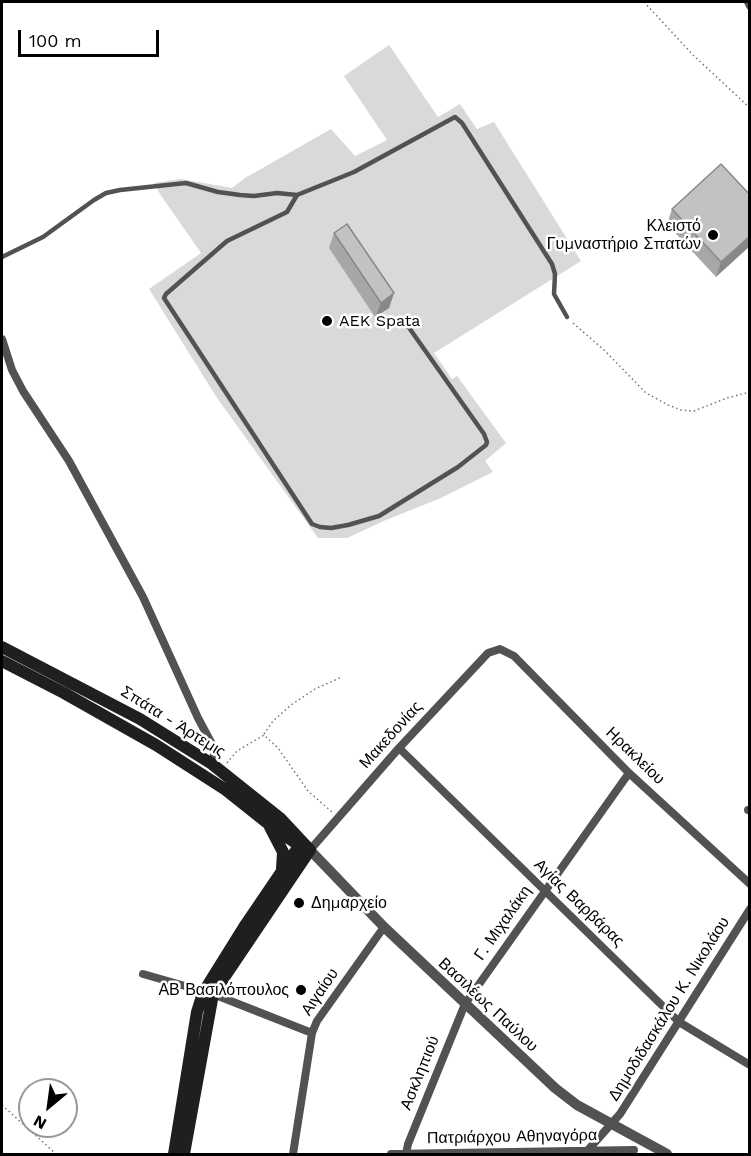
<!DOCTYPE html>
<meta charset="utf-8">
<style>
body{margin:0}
#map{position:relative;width:751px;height:1156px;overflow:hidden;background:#fff;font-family:"Work Sans",sans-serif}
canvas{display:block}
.frame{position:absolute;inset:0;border:3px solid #000;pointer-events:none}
.north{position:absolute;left:18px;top:1078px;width:60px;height:60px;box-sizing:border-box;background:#fff;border:2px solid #999;border-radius:50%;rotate:209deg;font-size:16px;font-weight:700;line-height:24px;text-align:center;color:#000}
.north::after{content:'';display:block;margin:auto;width:21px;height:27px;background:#000;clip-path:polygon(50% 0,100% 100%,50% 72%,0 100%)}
.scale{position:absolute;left:18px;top:30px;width:141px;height:27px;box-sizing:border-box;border:3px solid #000;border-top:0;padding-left:8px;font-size:18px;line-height:21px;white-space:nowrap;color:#000;-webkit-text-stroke:4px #fff;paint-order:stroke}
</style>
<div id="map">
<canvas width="751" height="1156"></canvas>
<div class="frame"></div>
<div class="north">N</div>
<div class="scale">100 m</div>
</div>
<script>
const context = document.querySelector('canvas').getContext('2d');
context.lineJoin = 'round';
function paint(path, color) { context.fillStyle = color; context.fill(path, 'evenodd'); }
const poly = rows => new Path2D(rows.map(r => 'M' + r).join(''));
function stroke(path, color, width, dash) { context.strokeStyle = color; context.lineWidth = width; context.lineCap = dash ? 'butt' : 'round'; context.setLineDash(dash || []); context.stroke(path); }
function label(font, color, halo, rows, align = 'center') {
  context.font = font + ' "Work Sans",sans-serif'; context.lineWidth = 5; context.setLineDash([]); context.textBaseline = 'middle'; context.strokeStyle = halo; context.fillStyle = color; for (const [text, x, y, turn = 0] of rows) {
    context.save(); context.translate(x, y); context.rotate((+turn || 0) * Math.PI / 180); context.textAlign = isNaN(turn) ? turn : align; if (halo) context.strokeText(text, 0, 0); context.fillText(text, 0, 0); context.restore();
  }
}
paint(poly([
 [389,45,438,117,460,104,477,129,494,122,581,261,434,353,452,379,457,376,506,443,485,461,493,472,441,498,386,520,347,538,318,538,217,398,149,289,201,253,160,194,154,183,181,179,232,188,245,178,331,129,355,156,387,140,344,76]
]), '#d9d9d9');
stroke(poly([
 [644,2,693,55,750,108],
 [573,323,604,350,646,393,668,405,681,410,694,411,727,398,750,392],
 [264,734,273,721,291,705,315,689,342,677],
 [227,763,237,751,264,735,278,748,308,791,332,812],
 [2,1105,56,1154]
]), '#747474', 1.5, [1.5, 3]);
stroke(poly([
 [297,195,287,212,227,241,166,294,164,298,312,524,320,527,331,528,348,525,379,516,458,467,486,445,487,442,484,434,405,322],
 [2,257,43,237,94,200,106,193,120,190,186,183,218,192,240,195,254,196,277,193,297,195,354,172,455,117,462,123,552,264,555,274,554,294,567,317]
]), '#525252', 4.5);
stroke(poly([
 [748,2,750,6],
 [2,339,12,370,23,391,69,461,143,597,198,718,213,746,214,754,212,764],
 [399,748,679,1022,750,1065],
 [748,810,750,810],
 [310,850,399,748,488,653,500,649,514,656,629,773,750,884],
 [143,974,213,994,312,1033],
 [588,1150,620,1114,750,909],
 [293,1154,312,1033,317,1021,384,927],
 [391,1154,634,1150],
 [406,1154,408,1144,465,1004,629,773]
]), '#525252', 8);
stroke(poly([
 [310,850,384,927,555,1088,577,1105,667,1154]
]), '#525252', 10);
stroke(poly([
 [2,647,140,719,212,764,281,819,310,850],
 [2,661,64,693,156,745,226,790,270,825,303,848],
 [270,827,283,852,282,869],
 [174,1154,197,1012,203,993,246,924,299,846],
 [184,1154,213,994,310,850]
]), '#1f1f1f', 12);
paint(poly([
 [750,195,716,277,667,224,672,209],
 [334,233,394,293,389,308,375,317,329,248]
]), '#a7a7a7');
paint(poly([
 [750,236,750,246,716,277,721,262],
 [394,293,389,308,375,317,381,303]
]), '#888');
const building = poly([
 [721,164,750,195,750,236,721,262,672,209,721,164],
 [347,224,394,293,381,303,334,233,347,224]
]);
paint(building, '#c2c2c2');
stroke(building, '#888', 1.5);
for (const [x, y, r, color] of [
 [713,235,6,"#000"],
 [327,321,6,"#000"],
 [299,903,6,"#000"],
 [301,990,6,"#000"]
]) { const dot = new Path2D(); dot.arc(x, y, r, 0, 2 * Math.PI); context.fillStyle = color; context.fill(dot); stroke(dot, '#fff', 2); }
label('16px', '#000', '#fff', [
 ["Κλειστό",701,226],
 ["Γυμναστήριο Σπατών",701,244],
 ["AEK Spata",339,321,"left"],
 ["Δημαρχείο",311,903,"left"],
 ["ΑΒ Βασιλόπουλος",289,990]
], 'right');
label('16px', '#000', '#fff', [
 ["Σπάτα - Άρτεμις",173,722,32],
 ["Μακεδονίας",391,735,-48],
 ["Ηρακλείου",635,756,44],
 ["Αγίας Βαρβάρας",579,903,44],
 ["Γ. Μιχαλάκη",503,923,-55],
 ["Αιγαίου",320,992,-56],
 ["Βασιλέως Παύλου",488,1005,43],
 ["Δημοδιδασκάλου Κ. Νικολάου",669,1009,-58],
 ["Ασκληπιού",420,1073,-68],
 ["Πατριάρχου Αθηναγόρα",512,1137,-1]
]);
</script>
